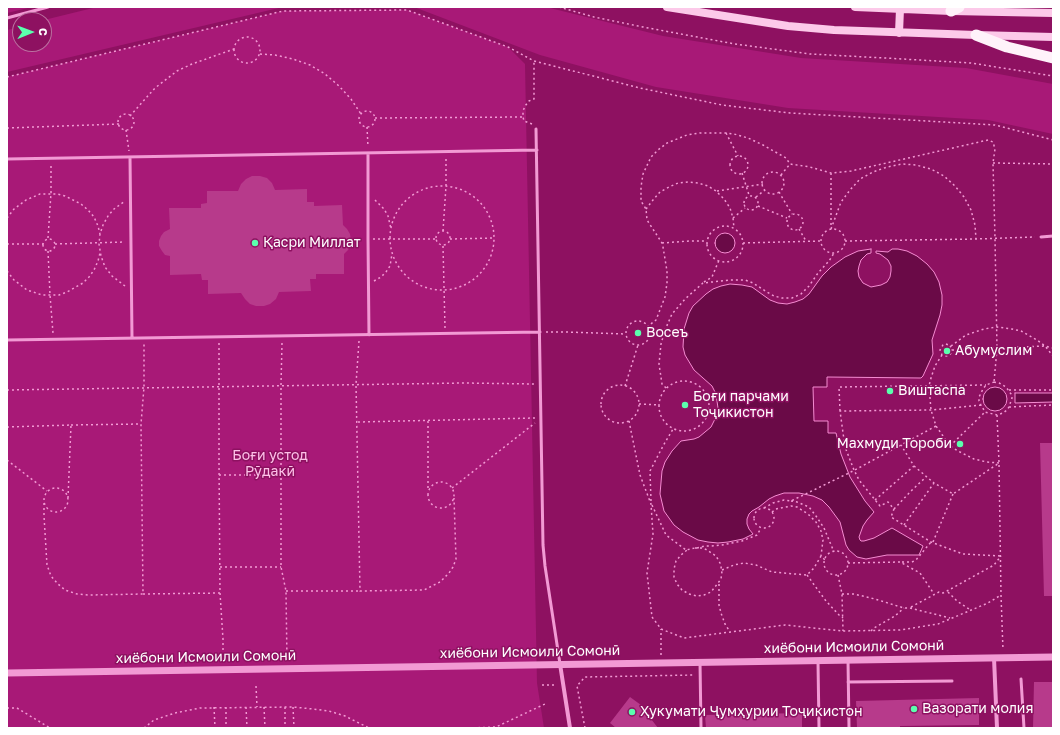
<!DOCTYPE html>
<meta charset="utf-8">
<style>
body{margin:0}
#map{position:relative;width:1060px;height:735px;overflow:hidden;background:#8e1161;font-family:"Golos Text",sans-serif}
canvas{display:block}
.frame{position:absolute;inset:0;border:8px solid #fff;pointer-events:none}
.north{position:absolute;left:12px;top:12px;width:40px;height:40px;box-sizing:border-box;background:#8e1161;border:1px solid #bb70a0;border-radius:50%;rotate:89deg;font-size:11px;font-weight:700;line-height:16px;text-align:center;color:#fff}
.north::after{content:'';display:block;margin:auto;width:14px;height:18px;background:#5bffae;clip-path:polygon(50% 0,100% 100%,50% 72%,0 100%)}
</style>
<div id="map">
<canvas width="1060" height="735"></canvas>
<div class="frame"></div>
<div class="north">С</div>
</div>
<script>
const context = document.querySelector('canvas').getContext('2d');
context.lineJoin = 'round';
function paint(path, color) { context.fillStyle = color; context.fill(path, 'evenodd'); }
const poly = rows => new Path2D(rows.map(r => 'M' + r).join(''));
function stroke(path, color, width, dash) { context.strokeStyle = color; context.lineWidth = width; context.lineCap = dash ? 'butt' : 'round'; context.setLineDash(dash || []); context.stroke(path); }
function label(font, color, halo, rows, align = 'center') {
  context.font = font + ' "Golos Text",sans-serif'; context.lineWidth = 3; context.setLineDash([]); context.textBaseline = 'middle'; context.strokeStyle = halo; context.fillStyle = color; for (const [text, x, y, turn = 0] of rows) {
    context.save(); context.translate(x, y); context.rotate((+turn || 0) * Math.PI / 180); context.textAlign = isNaN(turn) ? turn : align; if (halo) context.strokeText(text, 0, 0); context.fillText(text, 0, 0); context.restore();
  }
}
paint(poly([
 [7,7,32,7,7,13],
 [97,7,302,7,283,7,7,72,7,30,20,27,20,44,44,44,44,20],
 [414,7,546,7,663,36,801,58,966,68,1053,84,1053,134,988,120,788,108,656,87,540,55],
 [407,10,508,47,525,64,537,683,544,728,7,728,7,77,283,11]
]), '#a81977');
const water = poly([
 '715 243a10 10 0 1 1 20 0a10 10 0 1 1-20 0Z',
 [871,249,871,253,867,254,861,260,859,266,858,271,859,277,863,283,871,287,881,285,887,282,890,277,891,271,891,266,888,260,880,254,876,253,876,251,888,252,892,249,898,249,907,251,917,256,927,264,934,272,939,282,942,295,942,305,940,315,932,340,933,354,923,376,921,378,827,377,827,387,813,387,814,421,828,421,828,433,836,433,841,454,850,477,865,501,874,512,867,520,863,526,859,537,860,540,861,541,864,541,874,538,892,528,923,546,919,555,887,555,866,559,857,557,849,550,846,545,840,522,829,507,822,500,813,496,799,493,784,493,775,496,769,499,759,507,752,511,749,514,747,519,747,524,749,529,753,534,743,539,728,542,718,543,708,542,698,540,683,532,674,525,664,511,660,494,662,471,665,462,672,451,681,441,694,439,699,437,711,427,717,415,718,408,716,394,712,386,694,370,685,355,683,347,684,329,689,313,693,306,706,294,713,289,721,286,730,284,742,285,752,287,770,300,778,303,787,304,795,302,803,299,809,294,822,276,831,267,845,257,858,251,871,249],
 '983 399a12 12 0 1 1 24 0a12 12 0 1 1-24 0Z',
 [1015,393,1053,393,1053,402,1015,403,1015,393]
]);
paint(water, '#6a0a47');
stroke(water, '#f58cd2', 1);
paint(poly([
 [252,176,260,176,267,178,272,183,275,190,307,189,307,202,314,202,314,206,342,205,343,225,347,229,350,234,351,240,350,245,348,250,344,254,344,274,316,274,316,279,310,279,311,291,279,292,276,299,270,304,264,306,256,306,250,304,245,299,241,293,208,294,208,280,202,280,201,274,170,275,170,256,165,255,162,251,159,246,159,241,161,236,164,232,170,229,169,208,201,208,201,204,207,203,207,191,238,191,241,184,246,179],
 [1040,443,1053,443,1053,596,1044,596],
 [1034,682,1053,682,1053,728,1033,728],
 [630,697,641,705,640,707,648,715,658,728,616,728,610,723],
 [979,698,979,725,900,726,900,728,857,728,856,701],
 [802,713,802,728,706,728,705,715]
]), '#b73a8b');
stroke(poly([
 [559,7,594,17,643,27,735,44,810,54,885,58,971,63,1053,76],
 '234 50a13 13 0 1 1 26 0a13 13 0 1 1-26 0Z',
 [260,54,275,55,293,59,310,65,325,74,339,86,351,99,361,114],
 [7,77,283,11,407,10,508,47,534,61,640,88,722,105,790,113,995,125,1053,140],
 '359 119a8 8 0 1 1 16 0a8 8 0 1 1-16 0Z',
 '118 122a8 8 0 1 1 16 0a8 8 0 1 1-16 0Z',
 [130,116,155,88,177,71,192,64,234,49],
 [375,118,523,117],
 [532,124,524,121,523,117,523,111,525,106,529,101,534,99,534,61],
 [367,127,368,147],
 [7,128,119,124],
 [126,130,129,151],
 [726,133,738,156],
 '730 165a9 9 0 1 1 18 0a9 9 0 1 1-18 0Z',
 [993,163,1053,164],
 '762 183a11 11 0 1 1 22 0a11 11 0 1 1-22 0Z',
 [742,173,749,195],
 [831,173,831,227],
 [781,175,790,164],
 '390 238a52 52 0 1 1 104 0a52 52 0 1 1-104 0Z',
 [717,191,763,184],
 [779,192,792,214],
 '744 203a7 7 0 1 1 14 0a7 7 0 1 1-14 0Z',
 [756,197,765,190],
 [375,200,384,209,388,216,391,229],
 [758,206,787,218],
 [646,209,653,200,660,192,669,187,678,183,688,182,698,183,708,186,716,191,724,199,730,208,733,218,734,228],
 '787 222a8 8 0 1 1 16 0a8 8 0 1 1-16 0Z',
 [7,218,14,209,26,200,40,194,57,194,65,196,81,204,88,210,94,217,98,226,100,234],
 [733,218,745,208],
 '707 244a18 18 0 1 1 36 0a18 18 0 1 1-36 0Z',
 '821 241a12 12 0 1 1 24 0a12 12 0 1 1-24 0Z',
 [799,229,806,241],
 [831,229,841,202,850,190,860,179,873,172,887,167,902,164,916,165,931,169,944,176,955,186,964,197,971,210,975,225,976,239],
 '436 238a7 7 0 1 1 14 0a7 7 0 1 1-14 0Z',
 [443,231,446,186,446,157],
 [48,238,51,193,51,164],
 '43 245a6 6 0 1 1 12 0a6 6 0 1 1-12 0Z',
 [373,239,435,239],
 [450,239,494,238],
 [845,241,976,239,1035,237],
 [662,243,689,241,707,241],
 [743,243,821,241],
 [7,244,43,244],
 [55,244,125,242],
 [443,246,445,328],
 [48,251,50,295,53,333],
 [7,271,14,280,27,290,42,295,59,295,67,292,83,283,89,277,94,270,98,261,100,253],
 [374,281,381,277,386,272,390,266,392,254],
 [704,282,712,277,719,260],
 [125,286,112,276,105,267,101,256,99,244,100,234,103,225,108,216,114,209,125,201],
 '626 333a12 12 0 1 1 24 0a12 12 0 1 1-24 0Z',
 [647,327,656,320,665,297,667,283,667,271,663,247,662,243,647,220,646,209,641,201,641,187,643,174,651,157,658,150,667,143,687,135,700,133,726,133,734,134,748,138,763,145,786,158,790,164,810,167,831,173,851,171,988,140,993,142,995,149,993,163,995,238,997,349,994,382],
 [546,332,565,332,626,334],
 [359,341,356,384,360,591,424,590,440,582,449,573,453,567,456,559,454,498],
 [219,343,219,462,220,593,223,639,223,662],
 [282,343,281,385,281,567,286,591,287,661],
 [946,344,951,346,947,351,952,350,950,355,946,356,942,355,940,350,943,345,946,344],
 [951,346,966,335,984,329,997,327,1012,329,1021,331,1037,340,1045,346,1053,356],
 [952,350,1045,346,1053,348],
 [942,355,935,366,931,378,929,386,931,410,936,426,950,446,958,451,974,459,987,462,999,463],
 '659 406a25 25 0 1 1 50 0a25 25 0 1 1-50 0Z',
 [994,382,999,383,1006,387,1011,394,1012,398,1009,407,1007,410,1003,413,997,415,985,412,981,405,979,401,979,397,983,389,986,385,994,382],
 '601 404a19 19 0 1 1 38 0a19 19 0 1 1-38 0Z',
 [625,386,638,345],
 [666,388,662,384,659,364,661,344,665,330,672,314,685,299,703,283,730,280,745,280,753,283,767,292,774,296,782,298,792,298,801,294,809,286,818,273,829,261,834,253],
 [7,390,465,383,534,384],
 [1009,390,1053,390],
 [639,404,659,405],
 [981,405,931,410,840,411,845,447,854,470,859,480,880,506,888,502,894,509,891,517,931,542,963,554,1001,556],
 [1009,407,1053,405],
 [840,411,839,387,986,385],
 [997,415,999,463,1001,595,1003,650],
 [428,421,428,491],
 [629,421,640,475,651,504,653,534,647,573,652,617,661,629,684,638,785,625,843,631,900,630,938,624,988,603,1001,595],
 [358,422,535,418],
 [71,425,141,424],
 [7,427,71,425,68,498],
 [950,446,985,412],
 [7,460,47,491],
 [914,466,934,483],
 [219,475,281,475],
 '428 495a13 13 0 1 1 26 0a13 13 0 1 1-26 0Z',
 '44 500a12 12 0 1 1 24 0a12 12 0 1 1-24 0Z',
 [452,488,535,423],
 [875,500,914,466,901,445],
 [651,501,650,471,663,446,673,429],
 [791,501,797,502,809,507,816,516,824,528,834,552],
 [44,503,44,516,47,565,51,576,58,584,65,590,77,594,89,595,143,594,141,424,144,387,144,344],
 [652,505,666,535,686,550],
 '754 518a10 10 0 1 1 20 0a10 10 0 1 1-20 0Z',
 [764,508,773,503,784,500,791,501,853,471,936,426],
 [894,509,911,491,926,477],
 [772,512,776,509,791,506,797,507,808,514,816,522,821,531,823,540,821,556],
 [904,525,934,483,953,494,999,463],
 [933,542,953,494],
 [695,548,703,548,707,550,716,556,720,563,722,571,721,579,718,583,711,592,704,595,697,596,689,594,682,590,677,584,674,577,674,569,676,561,681,555,687,550,686,550,695,548],
 [697,548,705,546,711,546,722,545,742,541,757,535,761,528],
 '824 563a12 12 0 1 1 24 0a12 12 0 1 1-24 0Z',
 [902,562,912,562,916,560,931,542],
 [848,563,900,562,920,573,934,594],
 [220,567,281,567],
 [722,570,734,565,744,563,756,565,772,572,807,575,814,568,821,556,825,560],
 [807,575,826,601,839,615,843,618],
 [838,575,842,594,843,631],
 [719,584,719,605,721,613,725,624,730,632],
 [286,591,360,591],
 [948,592,957,601,969,609],
 [143,594,220,593],
 [842,594,854,594,875,599,904,608,910,608,950,618],
 [911,607,939,592,943,593,947,591,994,565,1001,556],
 [871,631,874,628,895,616,904,608],
 [661,655,661,629],
 [542,685,557,685],
 [256,686,257,707],
 [214,707,215,728],
 [226,707,226,728],
 [246,707,247,728],
 [264,707,265,728],
 [285,707,285,728],
 [293,707,294,728],
 [7,708,17,708,50,728],
 [144,728,154,720,175,713,200,708,293,707,313,709,329,711,345,716,369,728],
 [468,728,496,727,545,704],
 [585,728,577,686,585,677,694,675]
]), '#f29ad4', 1.5, [2, 3]);
stroke(poly([
 [7,18,48,7],
 [536,129,543,545,545,566,560,664],
 [368,153,368,239,369,335],
 [130,157,132,338],
 [7,159,537,150],
 [1041,237,1053,236],
 [7,340,540,332],
 [848,660,849,728],
 [700,662,701,728],
 [818,662,819,728],
 [1021,679,1024,728],
 [848,682,952,681]
]), '#f29ad4', 3);
stroke(poly([
 [994,658,997,728],
 [560,664,570,728]
]), '#f29ad4', 4);
stroke(poly([
 [7,673,1053,657]
]), '#f29ad4', 7);
stroke(poly([
 [667,7,788,26,834,30,976,35,1053,37],
 [855,7,951,11,1053,13],
 [899,33,900,9]
]), '#fcc9e9', 8);
stroke(poly([
 [951,11,959,7],
 [976,35,1007,47,1053,58]
]), '#fff2fa', 11);
for (const [x, y, r, color] of [
 [255,243,4,"#5bffae"],
 [638,333,4,"#5bffae"],
 [947,351,4,"#5bffae"],
 [890,391,4,"#5bffae"],
 [685,405,4,"#5bffae"],
 [960,444,4,"#5bffae"],
 [914,709,4,"#5bffae"],
 [632,712,4,"#5bffae"]
]) { const dot = new Path2D(); dot.arc(x, y, r, 0, 2 * Math.PI); context.fillStyle = color; context.fill(dot); stroke(dot, '#8e1161', 1.5); }
label('14px', '#fff', '#8e1161', [
 ["Қасри Миллат",263,243],
 ["Восеъ",646,333],
 ["Абумуслим",955,351],
 ["Виштаспа",898,391],
 ["Боғи парчами",693,397],
 ["Тоҷикистон",693,413],
 ["Махмуди Тороби",952,444,"right"],
 ["Вазорати молия",922,709],
 ["Ҳукумати Ҷумҳурии Тоҷикистон",640,712]
], 'left');
label('14px', '#fdc1e8', '#8e1161', [
 ["Боғи устод",270,456],
 ["Рӯдакӣ",270,472]
]);
label('14px', '#fff', '#8e1161', [
 ["хиёбони Исмоили Сомонӣ",854,647,-1],
 ["хиёбони Исмоили Сомонӣ",530,652,-1],
 ["хиёбони Исмоили Сомонӣ",206,657,-1]
]);
</script>
